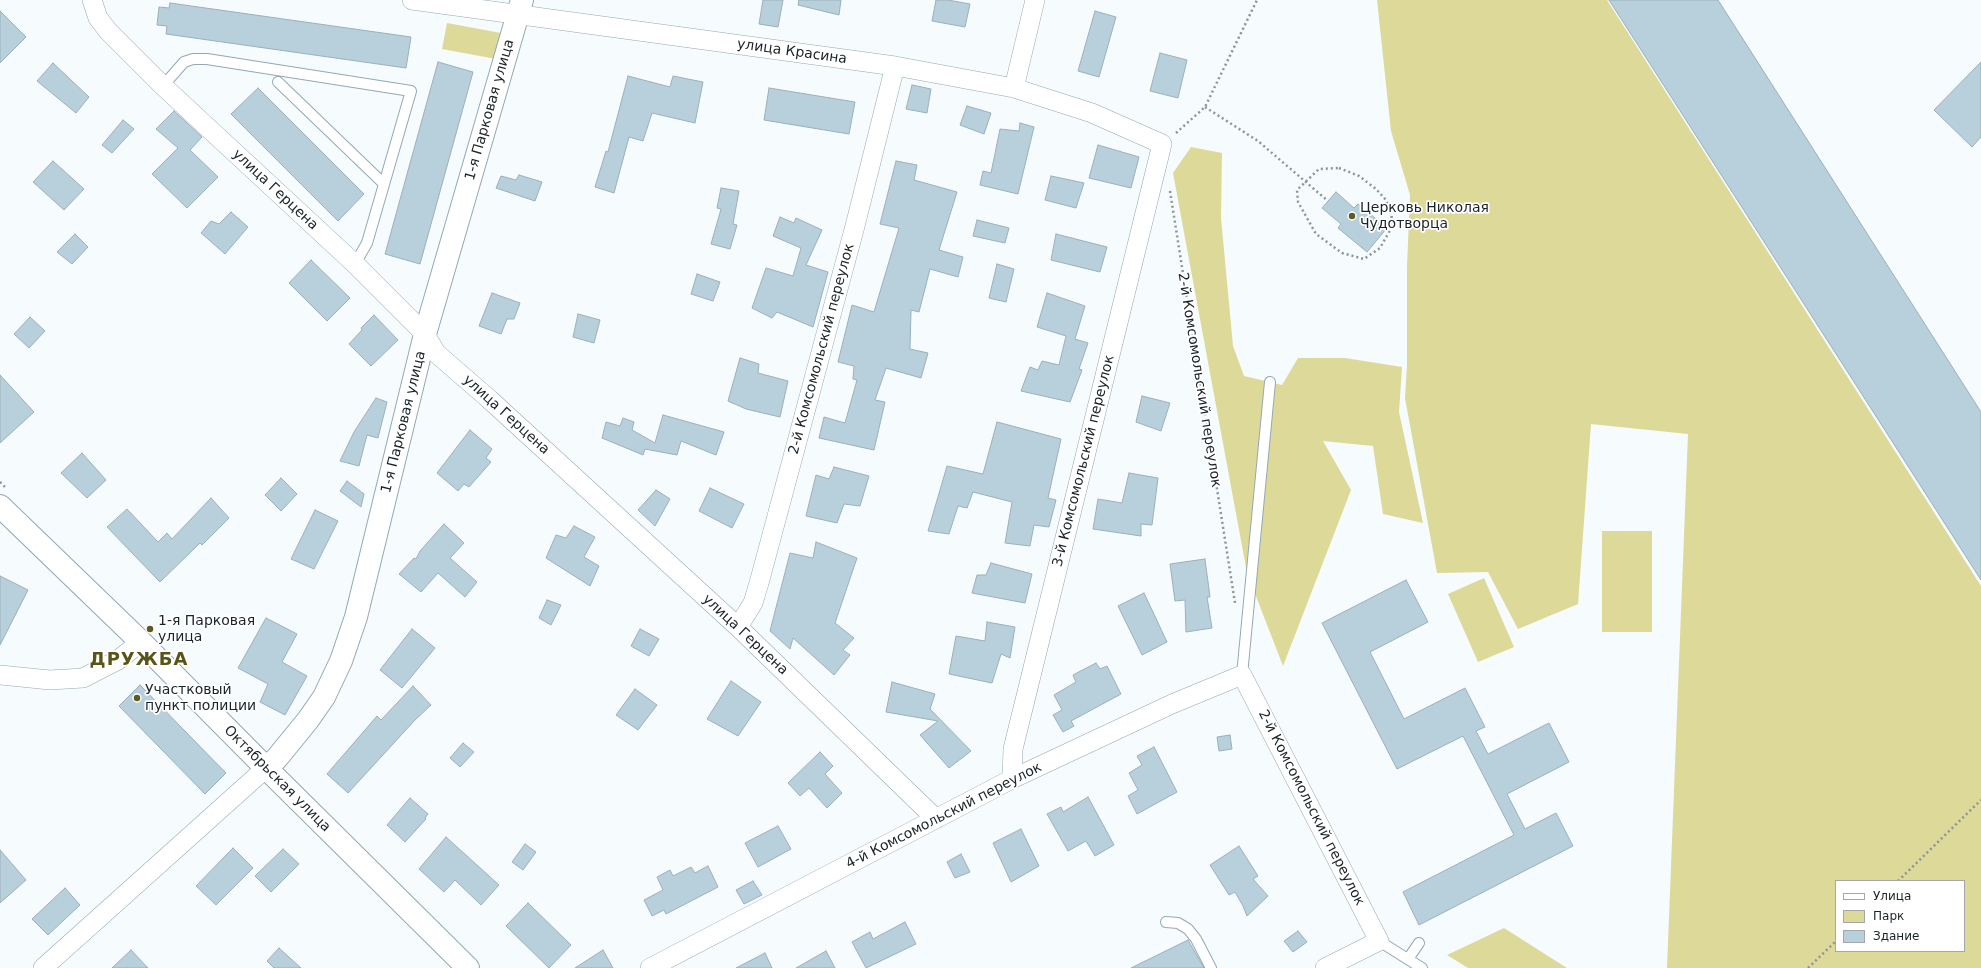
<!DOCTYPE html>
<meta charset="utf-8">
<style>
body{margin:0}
#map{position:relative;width:1981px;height:968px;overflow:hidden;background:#f6fbfd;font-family:"DejaVu Sans",sans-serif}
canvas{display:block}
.legend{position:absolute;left:1835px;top:880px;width:130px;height:72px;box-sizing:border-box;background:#fff;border:1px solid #a3a7a9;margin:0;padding:5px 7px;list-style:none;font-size:12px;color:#1a2327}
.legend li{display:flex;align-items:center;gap:8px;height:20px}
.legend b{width:20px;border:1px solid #a3a7a9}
</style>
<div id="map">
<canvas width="1981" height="968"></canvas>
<ul class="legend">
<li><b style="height:5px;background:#fff"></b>Улица</li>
<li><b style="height:11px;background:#ddd999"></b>Парк</li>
<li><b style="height:11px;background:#b8d0db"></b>Здание</li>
</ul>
</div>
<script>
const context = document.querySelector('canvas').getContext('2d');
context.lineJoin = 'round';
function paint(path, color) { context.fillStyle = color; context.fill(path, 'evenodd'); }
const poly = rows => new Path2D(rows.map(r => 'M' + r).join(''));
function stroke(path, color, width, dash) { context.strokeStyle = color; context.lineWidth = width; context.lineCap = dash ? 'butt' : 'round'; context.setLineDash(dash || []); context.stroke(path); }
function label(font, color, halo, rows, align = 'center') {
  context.font = font + ' "DejaVu Sans",sans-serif'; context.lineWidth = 3.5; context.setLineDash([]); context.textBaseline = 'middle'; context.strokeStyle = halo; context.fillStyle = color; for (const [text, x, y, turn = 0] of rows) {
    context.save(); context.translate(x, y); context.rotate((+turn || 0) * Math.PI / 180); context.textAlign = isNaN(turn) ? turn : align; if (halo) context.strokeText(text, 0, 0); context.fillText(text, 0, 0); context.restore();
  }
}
paint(poly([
 [1377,0,1607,0,1981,586,1981,968,1667,968,1688,434,1591,424,1578,604,1518,629,1488,572,1437,573,1405,398,1407,365,1407,267,1410,195,1391,131],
 [1836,881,1964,881,1964,951,1836,951],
 [447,23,501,33,496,59,442,49],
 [1191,147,1222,153,1221,218,1233,346,1244,376,1282,385,1298,358,1345,358,1402,367,1399,412,1423,523,1383,514,1373,446,1323,441,1351,490,1283,666,1247,573,1173,173],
 [1602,531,1652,531,1652,632,1602,632],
 [1484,578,1514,647,1478,662,1448,594],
 [1504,928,1567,968,1468,968,1447,955]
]), '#ddd999');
const building = poly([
 [763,0,783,0,778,27,759,24,763,0],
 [799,0,841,0,839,15,798,5,799,0],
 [936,0,948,0,970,4,965,27,932,21,936,0],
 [1609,0,1718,0,1981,412,1981,580,1609,0],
 [170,3,411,37,406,68,166,34,167,26,157,25,159,7,169,8,170,3],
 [0,11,26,37,0,63,0,11],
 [1095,11,1116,17,1099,77,1078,71,1095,11],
 [1160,53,1187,60,1178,98,1150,91,1160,53],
 [438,62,473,72,420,264,385,254,438,62],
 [1981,62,1981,137,1972,147,1934,110,1981,62],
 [53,63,89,97,76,113,37,81,53,63],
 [628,76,670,87,673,76,703,82,695,123,652,113,643,141,629,137,614,193,595,187,606,151,608,152,628,76],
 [912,85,931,89,927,113,906,109,912,85],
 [258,88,364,194,338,221,231,114,258,88],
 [769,88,855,102,849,134,764,120,769,88],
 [967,106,991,113,984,134,960,125,967,106],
 [174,111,202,137,190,150,218,177,187,208,152,174,178,148,156,129,174,111],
 [123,120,134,129,112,153,102,145,123,120],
 [1020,123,1034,127,1018,194,980,185,983,171,991,173,1000,129,1019,131,1020,123],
 [1098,145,1139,157,1131,188,1089,178,1098,145],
 [53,161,84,189,64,210,33,182,53,161],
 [896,161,917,165,914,180,957,192,939,250,963,257,958,277,930,269,919,312,911,310,910,349,928,353,921,378,886,368,875,400,885,402,874,450,819,438,824,417,845,423,857,380,853,379,854,366,838,362,852,305,874,312,899,228,880,224,896,161],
 [519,175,542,182,535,201,496,188,501,176,516,180,519,175],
 [1051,176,1084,183,1076,208,1045,200,1051,176],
 [721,188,739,191,733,224,737,225,730,249,711,244,721,209,717,208,721,188],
 [1336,192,1354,208,1358,204,1387,228,1367,252,1338,228,1341,224,1322,208,1336,192],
 [231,212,248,227,225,254,201,233,211,221,219,224,231,212],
 [780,217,794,223,796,218,822,230,806,265,828,272,813,327,777,312,772,318,752,308,766,268,793,276,801,248,773,236,780,217],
 [977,220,1009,228,1005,243,973,236,977,220],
 [75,234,88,247,72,264,57,252,75,234],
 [1056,234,1107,247,1100,272,1051,260,1056,234],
 [311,260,350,298,327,321,289,283,311,260],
 [997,264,1014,269,1006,302,989,298,997,264],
 [697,274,720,282,713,301,691,294,697,274],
 [492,293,520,303,514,319,507,319,501,334,479,326,492,293],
 [1047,293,1085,306,1075,339,1088,343,1079,369,1082,370,1070,402,1021,391,1030,367,1038,370,1042,361,1059,365,1066,336,1037,327,1047,293],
 [578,314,600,320,594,343,573,337,578,314],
 [374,315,398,340,371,366,349,344,362,330,361,328,374,315],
 [30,317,45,331,29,348,14,334,30,317],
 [740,358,759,364,758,373,788,381,780,417,746,409,728,401,740,358],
 [0,375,34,412,0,443,0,375],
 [1142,396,1170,403,1161,431,1136,422,1142,396],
 [376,398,387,402,378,438,367,435,359,466,340,461,354,432,376,398],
 [663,415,724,432,716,455,681,441,677,455,645,449,643,455,602,438,606,422,620,426,623,418,634,422,632,430,655,443,663,415],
 [997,422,1061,439,1048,498,1056,500,1049,527,1034,525,1030,546,1005,543,1012,502,973,492,967,508,958,506,949,534,928,531,947,466,983,474,997,422],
 [470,430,492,449,486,458,491,462,469,487,464,484,458,491,437,473,470,430],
 [82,453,106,480,87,498,61,473,82,453],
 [834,467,869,476,860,506,844,504,837,523,806,516,816,475,829,479,834,467],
 [1129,473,1158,478,1152,525,1141,524,1141,536,1093,529,1098,499,1122,503,1129,473],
 [281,478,297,494,281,511,265,495,281,478],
 [347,481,364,494,361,507,340,491,347,481],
 [710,488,744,504,732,528,699,511,710,488],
 [656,490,670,499,655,526,638,510,656,490],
 [211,498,229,518,202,545,200,543,160,582,107,527,127,509,158,542,167,533,172,539,211,498],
 [315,510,338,521,314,569,291,559,315,510],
 [444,524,464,543,450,558,477,582,465,597,438,573,421,592,399,574,414,558,416,559,420,551,444,524],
 [574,526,595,537,584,557,599,566,590,586,546,558,556,535,566,538,574,526],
 [816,542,857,558,835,623,854,638,843,650,850,655,834,675,793,638,790,649,770,631,790,553,813,558,816,542],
 [1205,559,1210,597,1207,597,1212,628,1186,632,1185,600,1175,601,1170,564,1205,559],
 [991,563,1032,574,1025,603,972,593,977,575,986,575,991,563],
 [0,576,28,590,0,645,0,576],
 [1406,580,1428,622,1370,652,1404,719,1465,688,1485,727,1476,731,1488,754,1549,723,1569,762,1507,794,1525,829,1556,813,1573,846,1419,925,1403,892,1514,835,1463,736,1397,769,1322,623,1406,580],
 [1144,593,1167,642,1142,655,1118,606,1144,593],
 [547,600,561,605,551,625,539,618,547,600],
 [266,618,297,634,282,662,307,676,285,715,260,702,268,684,238,668,266,618],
 [987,622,1015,627,1010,658,1001,654,992,683,949,674,956,636,985,641,987,622],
 [412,629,435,648,402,688,380,670,412,629],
 [640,629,659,639,649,656,631,646,640,629],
 [1096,663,1100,669,1107,666,1121,694,1071,721,1074,726,1063,732,1053,715,1062,710,1054,695,1076,682,1073,675,1096,663],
 [731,681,761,702,738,736,707,719,731,681],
 [892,682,935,694,930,709,971,751,949,768,920,735,938,721,886,712,892,682],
 [140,685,226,773,205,794,119,706,140,685],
 [413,686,431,705,415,720,348,793,327,774,377,716,381,720,413,686],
 [635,689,657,705,638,730,616,715,635,689],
 [1230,735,1232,749,1219,751,1217,737,1230,735],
 [463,743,474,752,460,767,450,758,463,743],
 [1154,747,1177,792,1137,814,1128,796,1138,790,1129,773,1142,765,1137,756,1154,747],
 [820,752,833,766,825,774,842,793,827,808,809,788,800,796,788,783,820,752],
 [1088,797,1114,845,1095,856,1086,841,1068,851,1047,814,1061,807,1063,812,1088,797],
 [410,798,428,814,425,818,426,819,405,842,387,825,410,798],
 [778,826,791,849,758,867,745,843,778,826],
 [1021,829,1039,866,1011,882,993,843,1021,829],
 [446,837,499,885,481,905,455,880,444,892,419,869,446,837],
 [525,844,536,852,523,870,512,862,525,844],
 [1239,846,1258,876,1253,879,1268,896,1247,916,1243,906,1235,892,1229,895,1210,865,1239,846],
 [233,848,253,868,216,905,196,886,233,848],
 [283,849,299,864,271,892,255,876,283,849],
 [0,850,26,880,0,903,0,850],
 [961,854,970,872,955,878,947,862,961,854],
 [708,866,718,887,666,914,664,910,652,916,644,900,663,890,657,877,670,870,673,876,691,867,695,873,708,866],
 [753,881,762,895,744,904,736,890,753,881],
 [65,888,80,905,48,935,32,919,65,888],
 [528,903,571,945,549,968,506,926,528,903],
 [905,922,916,944,866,968,852,942,870,932,873,939,905,922],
 [1298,931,1307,942,1293,952,1284,941,1298,931],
 [1188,940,1204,968,1131,968,1188,940],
 [279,948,301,968,274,968,267,961,279,948],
 [131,950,148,968,112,968,131,950],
 [603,950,613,968,575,968,603,950],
 [826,951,835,968,796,968,826,951],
 [765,953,772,968,736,968,765,953]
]);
paint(building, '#b8d0db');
stroke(building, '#99b0bb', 1);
const service = poly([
 [278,82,384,184],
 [163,86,184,62,193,59,207,59,411,91,367,243,355,264],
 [1242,675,1270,382],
 [1166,922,1178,923,1188,929,1196,939,1211,968],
 [1379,941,1422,968],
 [1408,959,1419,943]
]);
const minor = poly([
 [92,0,98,18,108,31,163,86,355,264,425,334,436,353,489,399,738,627,936,819],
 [412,0,895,66,1014,88,1092,113,1162,144,1013,749,1012,779],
 [1014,88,1035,0],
 [738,627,753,603,759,583,855,226,895,66],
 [0,675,50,680,83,678,118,660,141,642],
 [43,968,266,768],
 [650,968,1012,779,1172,704,1242,675,1379,941,1325,968]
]);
const tertiary = poly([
 [0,506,141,642,266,768,468,968],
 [266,768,277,758,308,720,324,697,341,661,356,617,425,334,522,0]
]);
stroke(service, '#92a9b4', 12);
stroke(minor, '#92a9b4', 20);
stroke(tertiary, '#92a9b4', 24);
stroke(poly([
 [1205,107,1258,141,1328,201],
 [1176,133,1205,107,1257,0],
 [1339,168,1359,176,1376,189,1386,200,1392,215,1389,232,1380,248,1364,259,1342,253,1316,234,1298,202,1297,190,1319,169,1339,168],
 [1170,191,1235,603],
 [0,482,6,488],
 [1898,881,1981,800],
 [1808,968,1836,941]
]), '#8d9497', 2.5, [2, 3]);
stroke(service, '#fff', 10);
stroke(minor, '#fff', 19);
stroke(tertiary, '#fff', 22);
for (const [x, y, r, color] of [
 [1352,216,4,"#5e5a26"],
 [150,629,4,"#5e5a26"],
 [137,698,4,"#5e5a26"]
]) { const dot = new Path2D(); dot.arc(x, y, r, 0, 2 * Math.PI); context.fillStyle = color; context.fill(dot); stroke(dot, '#fff', 1.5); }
label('14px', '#1a2327', '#fff', [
 ["улица Красина",792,52,8],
 ["1-я Парковая улица",490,110,-74],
 ["улица Герцена",275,190,43],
 ["2-й Комсомольский переулок",822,349,-75],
 ["2-й Комсомольский переулок",1199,380,81],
 ["улица Герцена",506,415,42],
 ["1-я Парковая улица",404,422,-76],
 ["3-й Комсомольский переулок",1084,461,-76],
 ["улица Герцена",745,635,43],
 ["Октябрьская улица",277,779,45],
 ["2-й Комсомольский переулок",1311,808,63],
 ["4-й Комсомольский переулок",944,816,-27]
]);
label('14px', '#1a2327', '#fff', [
 ["Церковь Николая",1360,208],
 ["Чудотворца",1360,224],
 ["1-я Парковая",158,621],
 ["улица",158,637],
 ["Участковый",145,690],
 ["пункт полиции",145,706]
], 'left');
context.letterSpacing = '1px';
label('bold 18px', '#595518', '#fff', [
 ["ДРУЖБА",139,660]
]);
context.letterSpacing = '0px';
</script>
